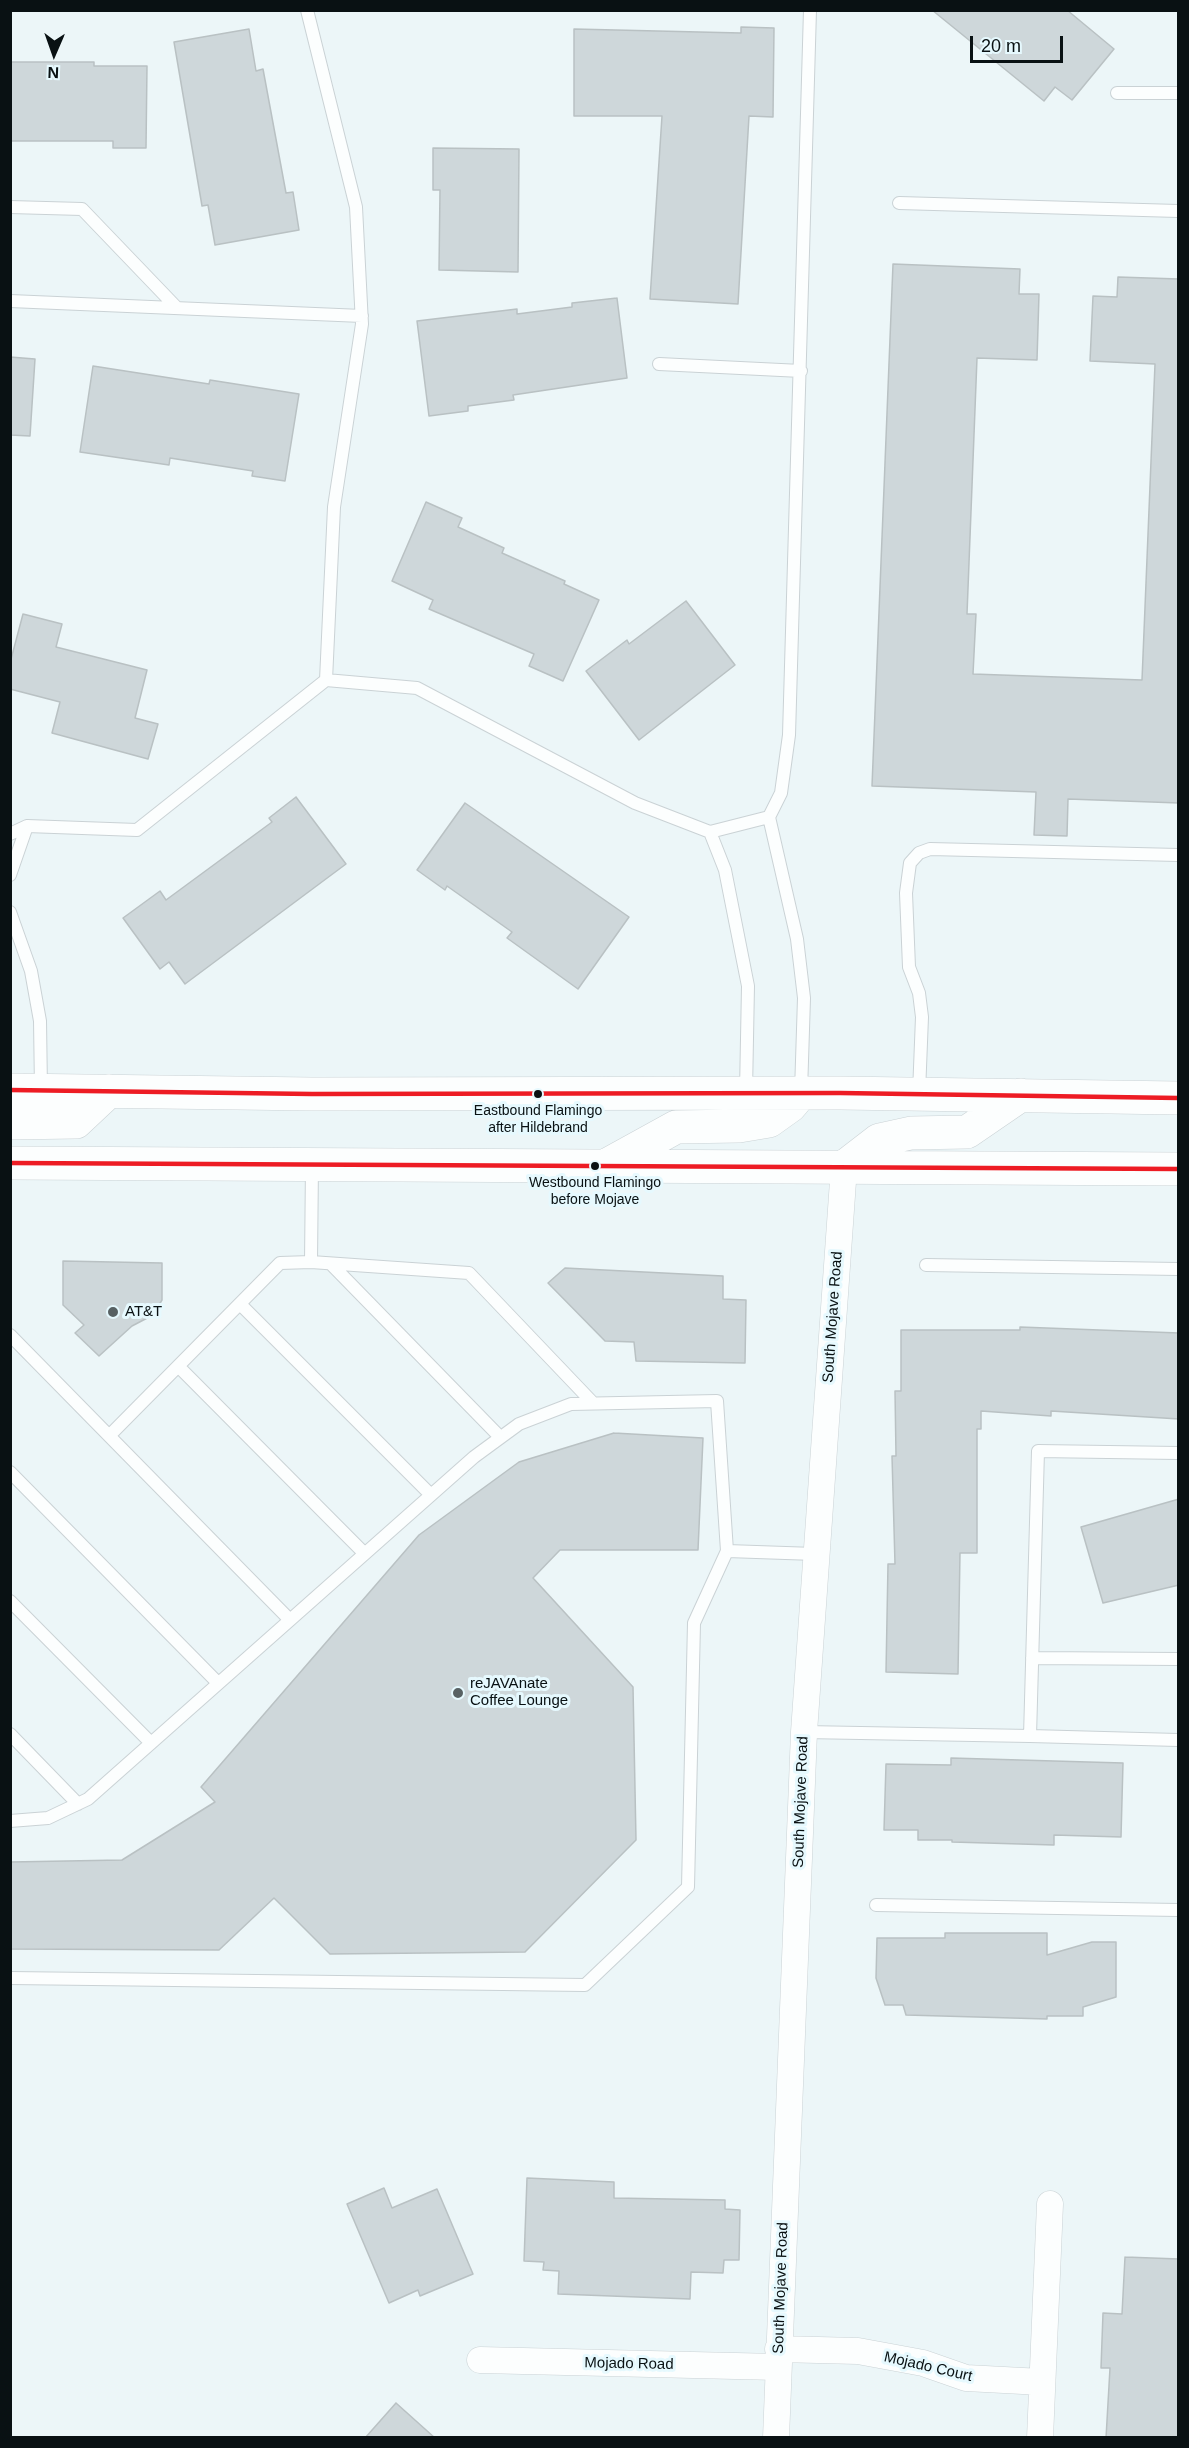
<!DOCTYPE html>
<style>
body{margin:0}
#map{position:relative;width:1189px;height:2448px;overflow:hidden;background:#ecf6f8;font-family:Helvetica,sans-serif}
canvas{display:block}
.frame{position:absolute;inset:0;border:12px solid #091113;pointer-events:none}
.north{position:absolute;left:24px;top:24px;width:60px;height:60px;-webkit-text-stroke:4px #e6f9fe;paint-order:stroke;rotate:182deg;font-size:16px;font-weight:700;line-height:24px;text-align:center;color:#091113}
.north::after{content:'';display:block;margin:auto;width:21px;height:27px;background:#091113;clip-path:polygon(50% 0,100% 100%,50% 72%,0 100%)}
.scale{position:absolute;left:970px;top:36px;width:93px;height:27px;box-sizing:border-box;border:3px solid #091113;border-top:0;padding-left:8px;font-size:18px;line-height:21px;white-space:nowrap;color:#091113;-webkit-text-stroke:4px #e6f9fe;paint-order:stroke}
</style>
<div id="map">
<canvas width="1189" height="2448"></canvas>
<div class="frame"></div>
<div class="north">N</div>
<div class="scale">20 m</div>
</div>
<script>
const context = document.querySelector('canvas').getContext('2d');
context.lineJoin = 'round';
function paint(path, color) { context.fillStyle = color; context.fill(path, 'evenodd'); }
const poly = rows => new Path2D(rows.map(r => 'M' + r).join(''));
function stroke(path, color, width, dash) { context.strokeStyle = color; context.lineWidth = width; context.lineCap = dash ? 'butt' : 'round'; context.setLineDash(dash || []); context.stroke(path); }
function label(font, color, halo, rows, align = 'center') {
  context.font = font + ' Helvetica,sans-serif'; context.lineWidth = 6; context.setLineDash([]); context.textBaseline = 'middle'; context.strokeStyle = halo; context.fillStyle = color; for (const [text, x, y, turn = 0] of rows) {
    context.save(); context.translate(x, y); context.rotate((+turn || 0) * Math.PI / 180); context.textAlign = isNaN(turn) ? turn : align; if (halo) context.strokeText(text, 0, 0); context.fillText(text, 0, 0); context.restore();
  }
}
const building = poly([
 [932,10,1067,10,1114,49,1072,100,1055,87,1044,101,932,10],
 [741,27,774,28,773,117,749,116,738,304,650,299,662,116,574,116,574,29,741,33,741,27],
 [249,29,256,71,263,69,286,193,293,192,299,230,215,245,208,205,202,206,174,42,249,29],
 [10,62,94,62,94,66,147,66,146,148,113,148,113,141,10,141,10,62],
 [433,148,519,149,518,272,439,270,440,190,433,190,433,148],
 [893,264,1020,269,1019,294,1039,294,1037,360,977,358,967,614,976,614,973,674,1142,680,1155,364,1090,361,1093,296,1117,297,1118,277,1179,279,1179,803,1068,799,1067,836,1034,835,1036,792,872,786,893,264],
 [617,298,627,378,513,395,514,400,468,406,468,411,429,416,417,321,517,309,517,314,572,307,572,303,617,298],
 [10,357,35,359,30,436,10,435,10,357],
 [93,366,209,384,210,380,299,394,285,481,252,476,253,471,170,458,169,465,80,452,93,366],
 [426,502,462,518,458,527,504,548,502,553,565,581,564,584,599,600,563,681,529,666,534,654,429,609,433,600,392,581,426,502],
 [686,601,735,665,639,740,586,671,627,640,629,644,686,601],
 [23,614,62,624,56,647,147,670,135,718,158,724,148,759,52,733,60,702,10,689,10,663,23,614],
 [296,797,346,864,185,984,169,962,160,969,123,918,160,891,166,900,272,822,269,818,296,797],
 [465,803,629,917,578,989,507,938,512,932,447,886,445,890,417,870,465,803],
 [63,1261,162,1263,162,1300,153,1315,132,1326,99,1356,75,1333,84,1325,63,1305,63,1261],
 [565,1268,723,1276,723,1299,746,1300,745,1363,636,1361,634,1342,605,1341,548,1283,565,1268],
 [1020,1327,1179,1333,1179,1419,1051,1411,1051,1416,981,1411,981,1429,977,1429,977,1553,960,1553,958,1674,886,1672,888,1564,895,1564,892,1456,896,1456,895,1391,901,1391,901,1330,1020,1330,1020,1327],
 [614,1433,703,1438,698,1550,560,1550,533,1578,633,1687,636,1840,525,1952,330,1954,274,1898,219,1950,10,1949,10,1862,122,1860,215,1802,201,1787,419,1535,519,1462,614,1433],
 [1179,1499,1179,1585,1103,1603,1081,1527,1179,1499],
 [951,1758,1123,1763,1121,1837,1054,1835,1054,1845,952,1842,952,1840,918,1840,918,1830,884,1830,886,1764,951,1765,951,1758],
 [945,1933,1047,1933,1047,1955,1092,1942,1116,1942,1116,1997,1083,2007,1083,2016,1047,2016,1047,2019,906,2015,903,2005,885,2005,876,1978,877,1938,945,1938,945,1933],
 [527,2178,614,2182,614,2198,725,2200,725,2209,740,2210,739,2260,724,2260,723,2273,691,2272,690,2299,558,2294,559,2271,543,2270,544,2262,524,2261,527,2178],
 [384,2188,392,2208,437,2189,473,2274,420,2296,418,2290,389,2303,347,2204,384,2188],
 [1125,2257,1179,2259,1179,2438,1106,2438,1110,2368,1101,2368,1103,2313,1122,2314,1125,2257],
 [396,2403,435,2438,365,2438,396,2403]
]);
paint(building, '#ced7da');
stroke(building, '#b9c1c3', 1.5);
const service = poly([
 [307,10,356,207,362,324,334,507,326,680],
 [1117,93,1178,93],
 [899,203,1178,211],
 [10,207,82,209,177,308],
 [10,301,362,316],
 [659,364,801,371],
 [769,817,797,939,804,998,801,1092],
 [710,832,725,870,748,986,746,1091],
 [10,834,27,826,137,830,326,680,417,688,635,803,710,832,769,817,781,793,789,735,810,10],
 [10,875,27,826],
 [10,912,31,971,40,1021,41,1089],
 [919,1093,922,1017,919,993,909,967,906,893,910,863,919,853,930,849,1178,855],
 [311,1262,312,1165],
 [331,1264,500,1437],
 [926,1265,1178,1269],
 [240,1304,431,1495],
 [10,1335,289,1619],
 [178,1366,364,1553],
 [109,1436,280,1263,311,1262,469,1273,593,1403],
 [1178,1453,1038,1451,1030,1736,1178,1740],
 [10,1472,218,1683],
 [727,1551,815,1554],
 [10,1601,151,1743],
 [1032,1658,1178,1659],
 [804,1732,1030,1736],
 [10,1734,78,1804],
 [10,1821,48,1818,88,1799,474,1457,519,1424,571,1404,717,1401,727,1551,694,1623,688,1887,585,1985,10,1978],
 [876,1905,1178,1910]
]);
const minor = poly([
 [778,2349,858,2351,923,2363,966,2378,1042,2382],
 [480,2360,778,2367],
 [776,2438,804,1732,844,1167],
 [1040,2438,1050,2204]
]);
const primary = poly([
 [10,1090,312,1094,840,1093,1178,1098],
 [10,1123,76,1122,109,1091],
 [10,1163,1178,1169],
 [607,1165,676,1127,739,1126,769,1121,790,1106,801,1093],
 [844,1167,879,1140,911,1133,967,1132,1021,1095]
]);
stroke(service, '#cad2d5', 14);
stroke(minor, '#cad2d5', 27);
stroke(primary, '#cad2d5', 34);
stroke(service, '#fcfefe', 12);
stroke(minor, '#fcfefe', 26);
stroke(primary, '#fcfefe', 33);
stroke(poly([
 [10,1090,312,1094,840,1093,1178,1098],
 [10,1163,1178,1169]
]), '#ed1c24', 4.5);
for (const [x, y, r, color] of [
 [538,1094,5,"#091113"],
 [595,1166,5,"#091113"],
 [113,1312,6,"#586163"],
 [458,1693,6,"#586163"]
]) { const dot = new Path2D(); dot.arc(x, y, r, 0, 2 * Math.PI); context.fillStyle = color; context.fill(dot); stroke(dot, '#e6f9fe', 2); }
label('14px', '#091113', '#e6f9fe', [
 ["Eastbound Flamingo",538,1111],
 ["after Hildebrand",538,1128],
 ["Westbound Flamingo",595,1183],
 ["before Mojave",595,1200]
]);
label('15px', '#091113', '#e6f9fe', [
 ["AT&T",125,1312],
 ["reJAVAnate",470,1684],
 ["Coffee Lounge",470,1701]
], 'left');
label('15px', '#091113', '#e6f9fe', [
 ["South Mojave Road",833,1317,-86],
 ["South Mojave Road",801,1802,-88],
 ["South Mojave Road",781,2288,-88],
 ["Mojado Road",629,2364,1],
 ["Mojado Court",928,2367,13]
]);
</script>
